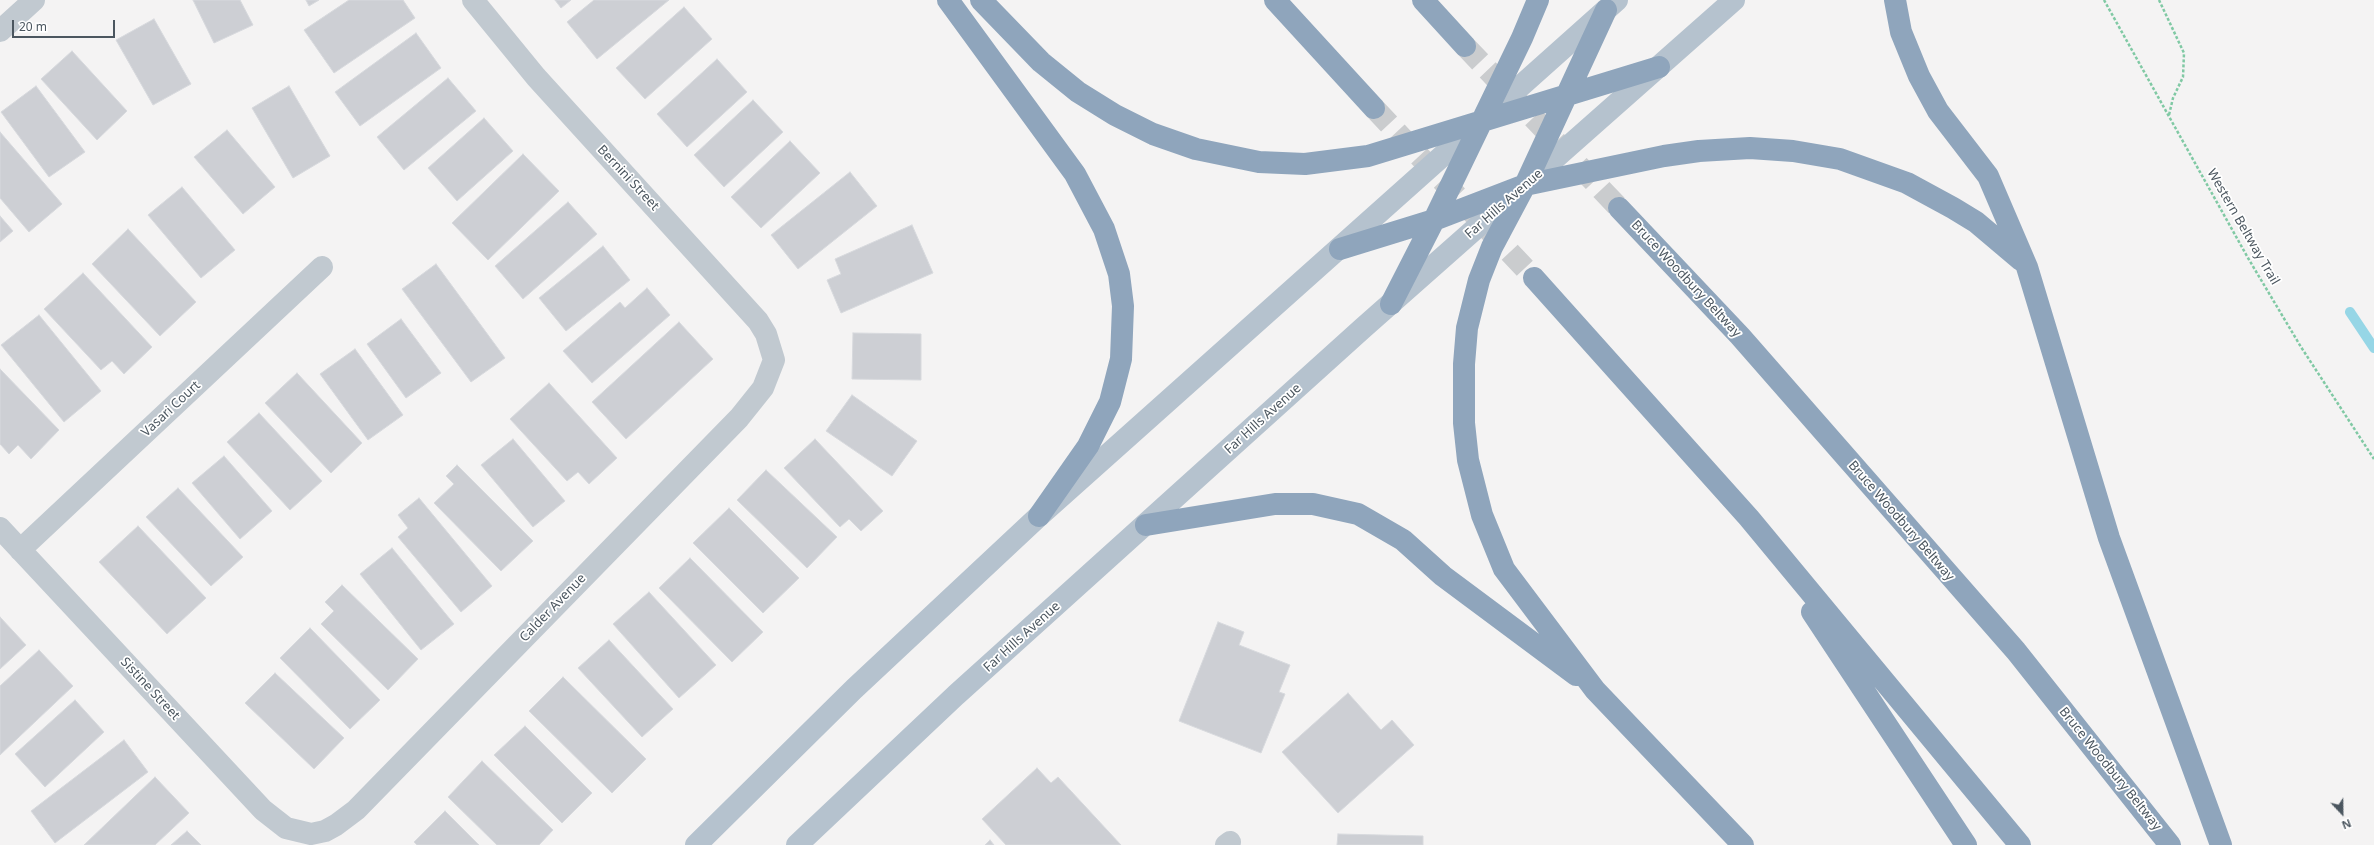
<!DOCTYPE html>
<style>
body{margin:0}
#map{position:relative;width:2374px;height:845px;overflow:hidden;background:#f4f3f3;font-family:"Noto Sans",sans-serif}
canvas{display:block}
.north{position:absolute;left:2322px;top:793px;width:40px;height:40px;-webkit-text-stroke:3px #fff;paint-order:stroke;rotate:158deg;font-size:11px;font-weight:700;line-height:16px;text-align:center;color:#4b565f}
.north::after{content:'';display:block;margin:auto;width:14px;height:18px;background:#4b565f;clip-path:polygon(50% 0,100% 100%,50% 72%,0 100%)}
.scale{position:absolute;left:12px;top:20px;width:103px;height:18px;box-sizing:border-box;border:2px solid #4b565f;border-top:0;padding-left:5px;font-size:12px;line-height:14px;white-space:nowrap;color:#4b565f;-webkit-text-stroke:3px #fff;paint-order:stroke}
</style>
<div id="map">
<canvas width="2374" height="845"></canvas>
<div class="north">N</div>
<div class="scale">20 m</div>
</div>
<script>
const context = document.querySelector('canvas').getContext('2d');
context.lineJoin = 'round';
const poly = rows => new Path2D(rows.map(r => 'M' + r).join(''));
function stroke(path, color, width, dash) { context.strokeStyle = color; context.lineWidth = width; context.lineCap = dash ? 'butt' : 'round'; context.setLineDash(dash || []); context.stroke(path); }
function paint(path, color) { context.fillStyle = color; context.fill(path, 'evenodd'); }
function label(font, color, halo, rows, align = 'center') {
  context.font = font + ' "Noto Sans",sans-serif'; context.lineWidth = 3.5; context.setLineDash([]); context.textBaseline = 'middle'; context.strokeStyle = halo; context.fillStyle = color; for (const [text, x, y, turn = 0] of rows) {
    context.save(); context.translate(x, y); context.rotate((+turn || 0) * Math.PI / 180); context.textAlign = isNaN(turn) ? turn : align; if (halo) context.strokeText(text, 0, 0); context.fillText(text, 0, 0); context.restore();
  }
}
stroke(poly([
 [2350,312,2374,348]
]), '#96d6e6', 10);
const building = poly([
 [193,0,240,0,253,25,214,43,193,0],
 [306,0,319,0,309,6,306,0],
 [349,0,403,0,415,18,334,73,304,30,349,0],
 [555,0,571,0,561,8,555,0],
 [594,0,669,0,597,59,567,22,594,0],
 [684,7,712,39,645,99,616,68,684,7],
 [154,19,191,84,153,105,116,40,154,19],
 [416,33,441,68,360,126,335,92,416,33],
 [72,51,127,111,97,140,41,79,72,51],
 [717,59,747,92,687,147,657,114,717,59],
 [448,78,476,111,404,170,377,137,448,78],
 [36,86,85,152,49,177,1,112,36,86],
 [289,86,330,156,293,178,252,108,289,86],
 [753,100,783,132,724,187,694,155,753,100],
 [484,118,513,151,457,201,428,168,484,118],
 [227,130,275,187,243,214,194,157,227,130],
 [0,132,62,204,29,232,0,198,0,132],
 [790,141,820,173,761,228,731,197,790,141],
 [523,154,559,191,488,260,452,223,523,154],
 [850,172,877,206,798,269,771,235,850,172],
 [182,187,235,250,201,278,148,215,182,187],
 [568,202,597,234,523,299,495,266,568,202],
 [0,216,13,231,0,242,0,216],
 [912,225,933,273,841,313,827,280,841,274,835,259,912,225],
 [128,229,196,302,160,336,92,264,128,229],
 [603,246,630,280,566,331,539,298,603,246],
 [436,264,505,358,471,382,402,289,436,264],
 [83,273,152,347,124,374,112,361,101,370,44,309,83,273],
 [647,288,670,315,592,383,563,351,620,302,625,308,647,288],
 [39,315,101,391,64,422,1,345,39,315],
 [401,319,441,373,406,398,367,344,401,319],
 [679,322,713,359,626,439,592,402,679,322],
 [853,333,921,334,921,380,852,379,853,333],
 [355,349,403,415,368,440,320,374,355,349],
 [0,369,59,430,31,459,18,445,9,454,0,444,0,369],
 [297,373,362,443,331,473,265,403,297,373],
 [549,383,617,458,589,484,578,472,567,481,510,419,549,383],
 [852,395,917,441,892,476,826,431,852,395],
 [259,413,322,481,290,510,227,442,259,413],
 [513,439,565,501,533,527,481,465,513,439],
 [815,439,883,511,861,531,849,519,840,527,784,468,815,439],
 [224,456,272,511,240,539,192,483,224,456],
 [457,465,533,541,501,571,434,503,454,484,446,476,457,465],
 [766,470,837,537,807,568,737,500,766,470],
 [178,488,243,557,211,586,146,517,178,488],
 [419,498,492,586,461,612,398,537,408,528,398,515,419,498],
 [729,508,799,578,763,613,693,543,729,508],
 [138,526,206,598,167,634,99,562,138,526],
 [392,548,454,624,421,650,360,574,392,548],
 [690,558,763,632,732,662,659,588,690,558],
 [342,585,418,659,388,690,321,624,334,611,325,602,342,585],
 [649,592,716,665,679,698,613,624,649,592],
 [0,617,26,645,0,669,0,617],
 [1218,622,1244,632,1239,645,1290,665,1279,692,1285,694,1261,753,1179,721,1218,622],
 [310,628,380,700,350,729,280,658,310,628],
 [609,640,673,709,642,737,578,668,609,640],
 [39,650,73,686,0,755,0,686,39,650],
 [275,673,344,738,314,769,245,703,275,673],
 [563,677,646,759,612,793,529,711,563,677],
 [1348,693,1381,730,1392,720,1414,745,1338,813,1282,752,1348,693],
 [75,700,104,732,45,787,15,754,75,700],
 [525,726,592,793,562,823,494,755,525,726],
 [124,740,148,772,55,843,31,811,124,740],
 [482,761,553,830,539,845,497,845,448,797,482,761],
 [1037,768,1051,783,1058,777,1121,845,1006,845,982,819,1037,768],
 [155,777,189,813,155,845,84,845,155,777],
 [445,811,479,845,417,845,414,842,445,811],
 [187,831,201,845,171,845,187,831],
 [1338,834,1423,836,1423,845,1337,845,1338,834],
 [990,840,994,845,985,845,990,840]
]);
paint(building, '#cdcfd4');
stroke(building, '#d7d9dd', 1);
stroke(poly([
 [1465,46,1619,208],
 [1374,108,1534,278]
]), '#caccce', 22, [22, 11]);
stroke(poly([
 [2104,0,2248,258,2301,347,2374,459],
 [2159,0,2184,53,2183,77,2173,98,2169,115]
]), '#80c9a4', 2.5, [3, 2]);
stroke(poly([
 [0,31,34,0],
 [0,528,263,810,286,828,311,834,325,831,336,825,356,810,739,418,763,388,774,360,766,334,758,321,536,77,473,0],
 [20,550,322,267],
 [1226,845,1230,842]
]), '#c1c9d0', 22);
stroke(poly([
 [696,845,854,689,1039,516,1617,0],
 [797,845,956,695,1363,328,1734,0]
]), '#b5c2ce', 22);
stroke(poly([
 [948,0,1075,174,1104,229,1119,274,1123,306,1121,359,1110,402,1088,446,1039,516],
 [981,0,1041,62,1078,92,1115,115,1153,134,1196,149,1259,162,1305,164,1368,156,1659,67],
 [1275,0,1374,108],
 [1423,0,1465,46],
 [1895,0,1901,32,1919,76,1938,111,1988,176,2027,267,2109,538,2221,845],
 [1606,10,1525,185,1492,247,1479,280,1467,328,1464,364,1464,423,1468,460,1482,515,1504,569,1595,690,1743,845],
 [1619,208,1740,336,2016,651,2170,845],
 [1340,249,1434,220,1525,185,1664,156,1699,151,1750,148,1793,151,1840,159,1907,183,1953,208,1976,222,2021,260],
 [1534,278,1749,518,2020,845],
 [1391,304,1434,220,1522,38,1538,0],
 [1146,525,1275,504,1313,504,1358,514,1403,540,1443,576,1576,675],
 [1812,612,1966,845]
]), '#8fa5bc', 22);
label('13px', '#4b565f', '#fff', [
 ["Bernini Street",628,178,47],
 ["Far Hills Avenue",1504,204,-41],
 ["Western Beltway Trail",2243,227,60],
 ["Bruce Woodbury Beltway",1686,279,47],
 ["Vasari Court",171,409,-43],
 ["Far Hills Avenue",1263,419,-42],
 ["Bruce Woodbury Beltway",1901,521,49],
 ["Calder Avenue",553,608,-46],
 ["Far Hills Avenue",1022,637,-42],
 ["Sistine Street",150,689,47],
 ["Bruce Woodbury Beltway",2110,769,51]
]);
</script>
